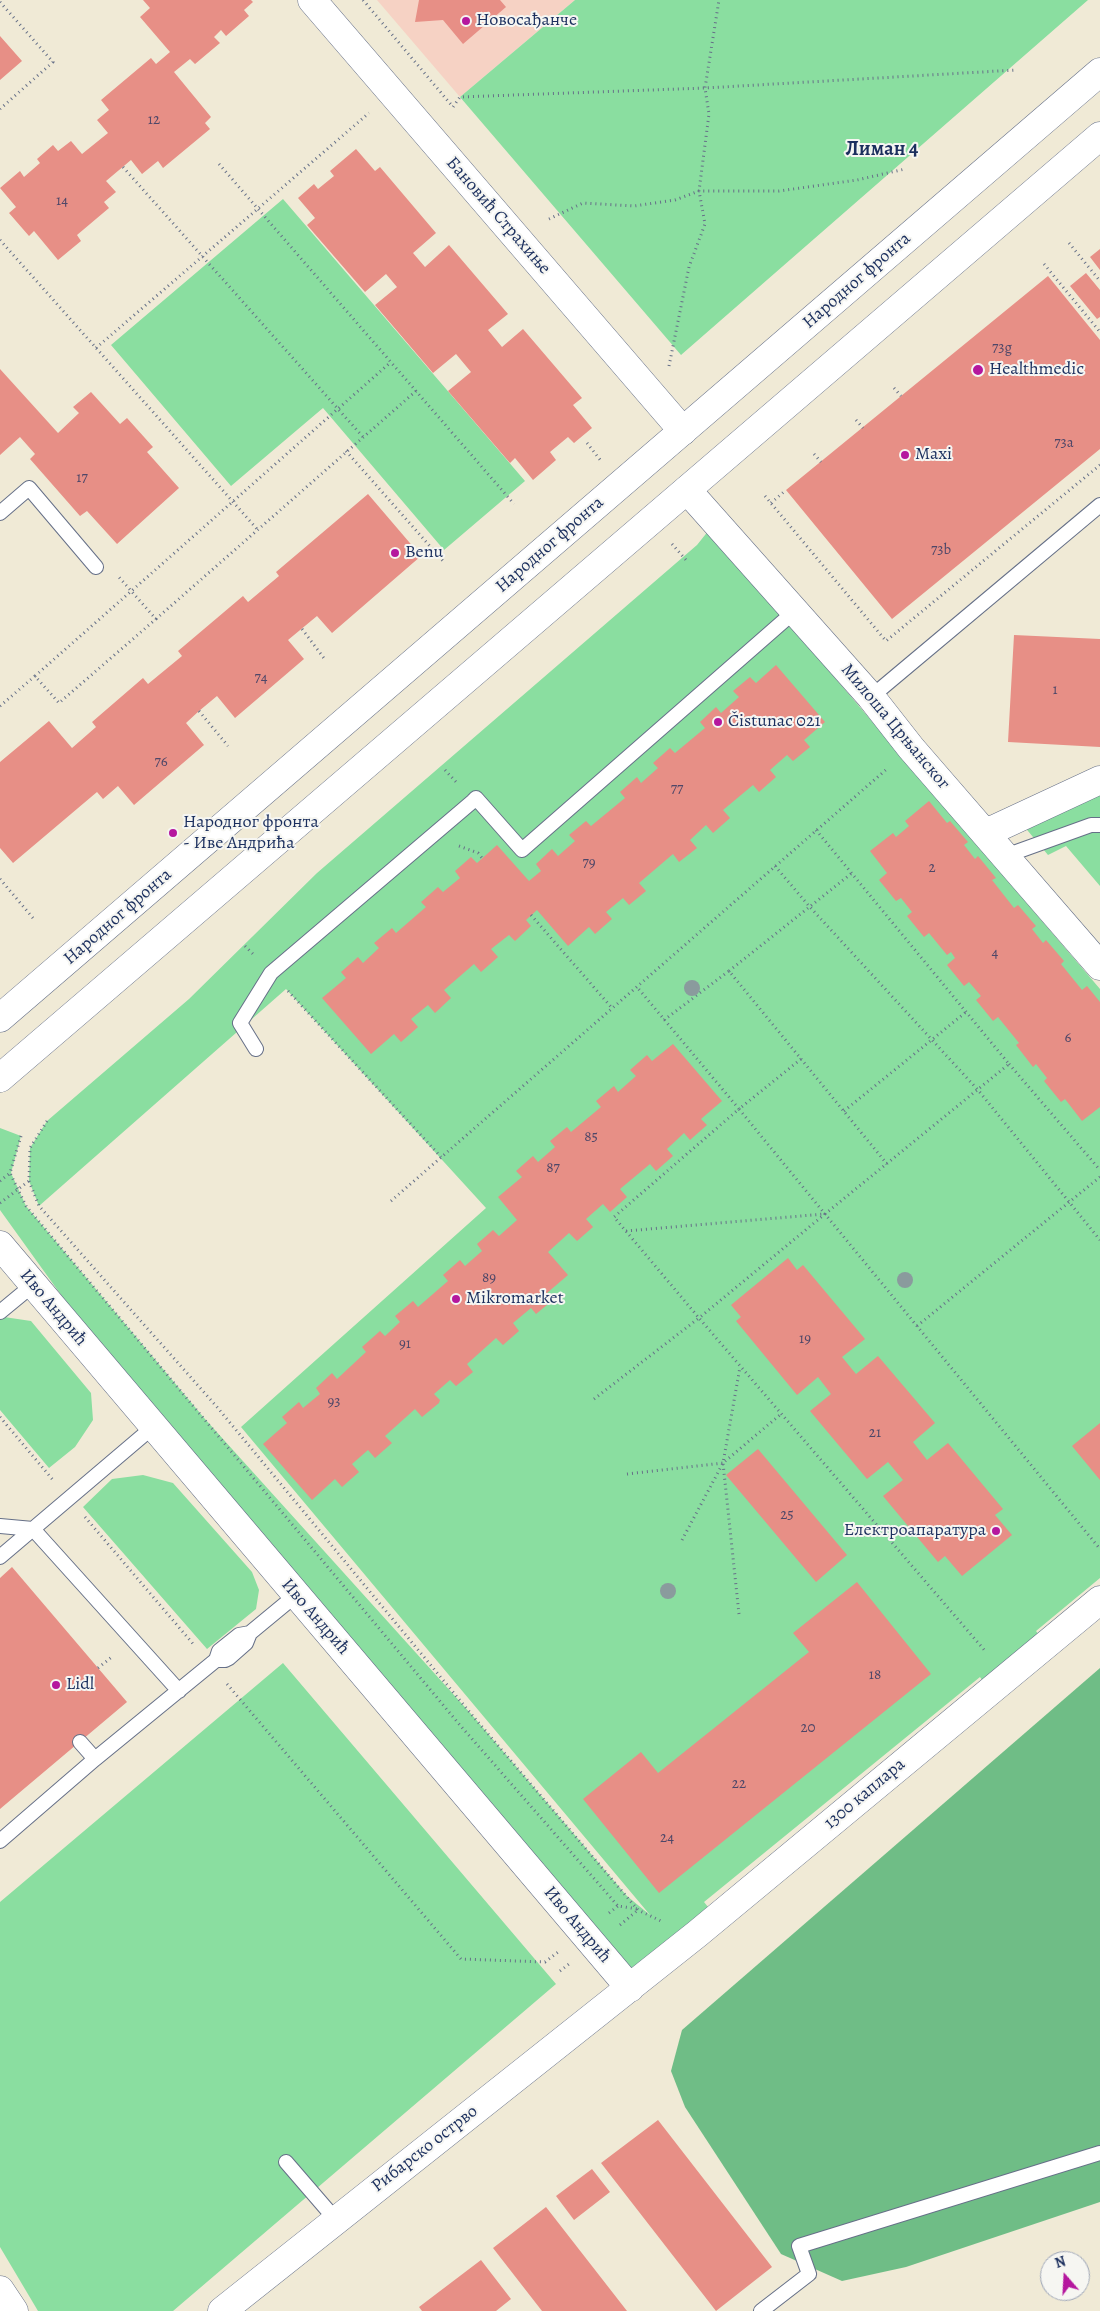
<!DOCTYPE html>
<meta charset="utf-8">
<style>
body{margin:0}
#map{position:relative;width:1100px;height:2311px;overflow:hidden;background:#f0ead6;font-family:Alegreya,serif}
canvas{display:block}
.north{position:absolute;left:1040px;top:2251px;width:50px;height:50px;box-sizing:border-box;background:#f6f6f2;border:1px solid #9ea6b7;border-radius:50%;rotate:341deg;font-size:14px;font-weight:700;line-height:20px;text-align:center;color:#1b2f5e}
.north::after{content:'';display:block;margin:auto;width:18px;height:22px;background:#b5179e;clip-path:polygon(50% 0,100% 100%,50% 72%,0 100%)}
</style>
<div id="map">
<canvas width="1100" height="2311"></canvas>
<div class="north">N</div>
</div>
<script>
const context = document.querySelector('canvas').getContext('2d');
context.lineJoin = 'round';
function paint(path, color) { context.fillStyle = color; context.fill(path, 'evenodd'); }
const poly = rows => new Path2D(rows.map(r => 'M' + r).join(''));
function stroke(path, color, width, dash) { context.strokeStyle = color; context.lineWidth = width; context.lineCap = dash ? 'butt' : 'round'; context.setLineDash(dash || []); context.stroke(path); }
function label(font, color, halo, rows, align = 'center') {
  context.font = font + ' Alegreya,serif'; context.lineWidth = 4; context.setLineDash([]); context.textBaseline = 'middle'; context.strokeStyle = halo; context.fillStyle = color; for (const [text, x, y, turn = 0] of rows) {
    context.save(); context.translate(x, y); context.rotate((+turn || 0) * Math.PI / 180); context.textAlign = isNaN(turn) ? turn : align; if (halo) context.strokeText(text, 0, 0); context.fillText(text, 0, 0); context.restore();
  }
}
paint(poly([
 [377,0,575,0,460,97]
]), '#f6d2c4');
paint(poly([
 [575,0,1088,0,681,355,460,97],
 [283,199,525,481,444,550,323,408,231,486,111,345],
 [709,530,1100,989,1100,1578,1036,1631,1046,1644,989,1690,980,1677,704,1902,717,1918,630,1988,171,1448,0,1210,0,1128,21,1136,11,1173,26,1206,205,1419,472,1715,627,1896,650,1915,241,1427,486,1208,286,989,39,1206,29,1181,30,1148,47,1121,189,999,317,873,697,545],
 [1100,783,1100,886,1066,846,1048,855,1018,819],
 [4,1317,31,1321,91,1393,93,1420,75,1447,49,1468,0,1410,0,1320],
 [143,1475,173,1483,252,1572,259,1590,256,1609,207,1649,83,1507,112,1479],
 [283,1663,556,1984,173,2311,38,2311,0,2247,0,1902]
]), '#8adea0');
paint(poly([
 [1100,1668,1100,2202,906,2267,842,2281,781,2254,685,2107,671,2071,682,2030]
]), '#6fbd86');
paint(poly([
 [143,0,251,0,253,2,244,10,249,16,226,36,221,30,214,37,220,43,195,64,190,59,174,72,211,117,205,123,210,129,163,168,158,161,142,174,131,160,106,181,116,192,104,202,109,208,77,235,81,241,58,260,34,231,29,236,9,213,16,207,0,188,20,171,24,177,40,163,37,159,53,145,58,151,71,141,82,154,108,133,97,120,109,110,101,100,151,58,156,64,170,52,140,17,150,8],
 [419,0,500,0,506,7,463,44,443,20,415,22],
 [0,36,22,61,0,80],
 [356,149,375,171,380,167,436,233,413,253,425,267,449,245,508,314,488,330,502,347,523,329,582,398,573,405,592,428,574,443,568,437,550,452,556,460,533,480,515,458,510,463,448,391,471,372,456,354,433,373,375,305,397,287,386,274,365,292,307,225,315,218,298,198,314,184,318,189,334,176,330,171],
 [1100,249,1100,270,1090,257],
 [1086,273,1100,290,1100,317,1097,319,1070,286],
 [1048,276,1100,340,1100,449,892,619,786,490],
 [0,369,58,433,79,413,73,407,91,392,120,424,127,418,153,447,147,452,179,488,117,544,87,511,80,516,30,459,35,454,20,437,0,455],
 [368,494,421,556,332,633,317,616,288,640,304,659,235,718,217,696,199,711,186,723,204,745,134,805,118,786,103,799,97,792,13,863,0,848,0,762,49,721,72,748,96,727,92,722,143,678,148,684,182,656,178,651,243,596,248,602,279,576,276,572],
 [1014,635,1100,639,1100,747,1008,742],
 [776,665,825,722,804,740,810,747,793,761,787,755,770,770,776,777,759,792,753,785,723,810,730,818,713,833,706,825,690,840,697,848,679,862,673,854,639,883,646,891,629,905,623,898,606,912,612,919,595,934,589,927,568,946,537,910,526,920,531,926,515,941,509,935,491,949,498,957,481,972,474,964,444,990,451,998,435,1013,428,1005,411,1019,418,1027,401,1042,394,1034,371,1054,322,998,346,978,341,972,358,957,363,963,379,948,374,943,392,928,396,933,426,907,421,902,438,887,443,892,460,878,455,871,471,857,477,863,497,845,529,881,541,871,536,864,552,849,558,856,575,841,569,835,586,821,591,826,625,798,620,792,637,777,641,783,658,768,653,763,670,748,675,753,705,728,700,722,716,707,721,713,739,697,733,691,750,677,756,683],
 [929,801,947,823,950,821,968,842,964,845,975,859,978,856,996,878,992,880,1014,908,1018,905,1036,926,1032,929,1043,943,1046,940,1064,961,1061,964,1082,990,1087,986,1100,1002,1100,1107,1082,1121,1065,1099,1061,1102,1044,1081,1047,1078,1036,1064,1033,1067,1016,1045,1019,1043,998,1017,993,1021,976,1000,981,996,969,982,964,986,947,965,955,958,951,952,947,955,929,933,924,937,907,916,912,912,901,898,896,901,879,880,887,873,870,851,893,833,896,837,909,826,905,821],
 [673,1044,722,1101,701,1119,707,1125,690,1140,684,1133,667,1149,673,1156,656,1171,650,1164,620,1189,627,1197,610,1212,603,1204,586,1219,593,1227,577,1241,569,1233,548,1252,568,1275,547,1293,553,1300,536,1314,531,1308,513,1323,519,1331,503,1345,496,1338,467,1364,473,1372,456,1386,450,1380,434,1394,440,1400,439,1403,422,1417,415,1409,385,1436,392,1443,375,1458,368,1450,352,1464,359,1472,342,1487,335,1479,312,1500,263,1444,287,1423,282,1417,299,1402,303,1408,320,1394,316,1388,332,1373,337,1379,366,1352,362,1347,380,1331,385,1336,400,1322,395,1316,413,1301,418,1307,448,1281,443,1275,460,1260,465,1266,482,1251,477,1244,493,1230,499,1236,517,1220,498,1197,522,1177,516,1171,533,1156,538,1162,555,1147,550,1141,567,1127,571,1132,601,1107,596,1101,614,1086,618,1092,636,1076,630,1070,647,1055,652,1061],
 [788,1258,797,1270,803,1265,865,1339,842,1357,856,1374,878,1356,935,1423,913,1442,927,1460,948,1443,1003,1509,995,1515,1012,1535,962,1576,945,1556,938,1562,883,1496,903,1480,888,1462,867,1479,810,1411,831,1394,818,1377,797,1395,736,1321,741,1317,731,1305],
 [1100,1423,1100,1480,1072,1446],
 [758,1449,847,1555,816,1582,726,1475],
 [12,1567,127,1702,0,1809,0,1578],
 [857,1582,931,1674,659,1893,583,1799,641,1752,658,1773,809,1652,793,1633],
 [658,2120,772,2267,716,2311,601,2163],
 [592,2169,610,2192,574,2220,556,2196],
 [546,2207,627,2311,542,2311,493,2248],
 [481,2260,511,2299,496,2311,422,2311,419,2307]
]), '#e78f86');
const lane = poly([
 [0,513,29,488,96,567],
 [871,697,1100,505],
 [1005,856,1091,825,1100,825],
 [256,1049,240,1023,271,973,473,801,476,798,522,850,795,611],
 [0,1312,34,1284],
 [0,1526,33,1529,179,1691],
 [0,1557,153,1427],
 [216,1660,225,1660,229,1658,246,1643,250,1633],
 [80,1742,95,1759],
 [0,1841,95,1759,216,1660,219,1651,239,1635,250,1633,296,1595],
 [286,2162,336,2220],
 [761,2311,809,2274,799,2246,1100,2153]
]);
const street = poly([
 [312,0,683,431],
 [687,490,871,697,911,748,1100,966],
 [986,833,1100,780],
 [0,1245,630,1988],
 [0,2290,14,2311],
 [222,2311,697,1934,1100,1600]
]);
const secondary = poly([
 [0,1018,1100,72],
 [0,1078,1100,136]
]);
stroke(lane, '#667088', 16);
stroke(street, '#667088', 29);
stroke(secondary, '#667088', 29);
stroke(poly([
 [363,0,453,107,460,97,705,88,1016,70],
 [0,2,53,62,0,109],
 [219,164,514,504],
 [123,167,363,437],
 [549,219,583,203,634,206,675,200,699,191,779,191,857,180,905,169],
 [0,240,258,530],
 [1069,243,1100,281],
 [1044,264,1100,332],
 [96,348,369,113],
 [669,366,689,267,705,224,699,191,709,114,705,88,719,0],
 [894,388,901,396],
 [856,420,863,428],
 [587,443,601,461],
 [346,451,443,561],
 [814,454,821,462],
 [765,496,886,641,1100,465],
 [771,503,786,490],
 [672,544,686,560],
 [156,619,416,391],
 [302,629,326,661],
 [35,676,391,362],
 [0,706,35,676,59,703,156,619,118,576],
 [199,711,228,746],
 [445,770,457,783],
 [816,830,1009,1064,825,1214,1100,1549],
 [459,846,478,853,482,858],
 [775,866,809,906,978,1090,1100,1240],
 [0,879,33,918],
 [531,915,612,1008],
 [245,946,255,956],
 [729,971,852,873],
 [288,991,441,1157],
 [664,1020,729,971,887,1164],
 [801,1059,739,1109,825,1214,699,1318,986,1652],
 [1009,1064,1100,1170],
 [844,1111,966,1012],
 [47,1121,30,1148,29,1181,39,1206,217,1407,472,1715,638,1910,661,1921],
 [21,1136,10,1173,26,1206,459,1724,618,1906,638,1909],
 [0,1181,10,1173],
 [391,1201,888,768],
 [0,1203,29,1181],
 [626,1231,824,1214],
 [917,1326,1100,1177],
 [594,1399,699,1318,614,1217,739,1109,637,987],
 [0,1417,53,1480],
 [627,1474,723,1463],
 [85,1517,194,1645],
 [682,1540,723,1463,781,1414],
 [739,1614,723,1463,740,1367],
 [98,1668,113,1656],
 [227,1684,461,1959,545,1962,558,1952],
 [609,1913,618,1906],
 [620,1925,638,1910],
 [560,1971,569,1964]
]), '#667088', 3, [1, 4]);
stroke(lane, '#fff', 14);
stroke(street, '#fff', 28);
stroke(secondary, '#fff', 28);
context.fillStyle = '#8a9b9d';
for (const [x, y] of [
 [692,988],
 [905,1280],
 [668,1591]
]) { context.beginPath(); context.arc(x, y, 8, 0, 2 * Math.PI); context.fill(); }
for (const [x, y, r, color] of [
 [466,21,5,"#b5179e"],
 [978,370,6,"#b5179e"],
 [905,455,5,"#b5179e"],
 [395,553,5,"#b5179e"],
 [718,722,5,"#b5179e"],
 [173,833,5,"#b5179e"],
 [456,1299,5,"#b5179e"],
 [996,1531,5,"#b5179e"],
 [56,1685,5,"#b5179e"]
]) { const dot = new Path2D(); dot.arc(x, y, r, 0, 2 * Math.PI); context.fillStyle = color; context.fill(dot); stroke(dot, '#f6f6f2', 2); }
label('15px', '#4e4768', null, [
 ["12",154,120],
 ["14",62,201],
 ["73g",1002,348],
 ["73a",1064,443],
 ["17",82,478],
 ["73b",941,550],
 ["74",261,678],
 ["1",1055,690],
 ["76",161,762],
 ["77",677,789],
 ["79",589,863],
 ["2",932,868],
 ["4",995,953],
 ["6",1068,1038],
 ["85",591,1137],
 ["87",553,1168],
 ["89",489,1278],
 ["19",805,1339],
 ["91",405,1344],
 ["93",334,1402],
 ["21",875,1433],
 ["25",787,1515],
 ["18",875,1675],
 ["20",808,1728],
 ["22",739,1784],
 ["24",667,1838]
]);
label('18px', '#1b2f5e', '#f6f6f2', [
 ["Новосађанче",476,21],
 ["Healthmedic",989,370],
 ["Maxi",915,455],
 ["Benu",405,553],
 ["Čistunac 021",728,722],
 ["Народног фронта",183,823],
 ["- Иве Андрића",183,844],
 ["Mikromarket",466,1299],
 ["Електроапаратура",986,1531,"right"],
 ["Lidl",66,1685]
], 'left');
label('18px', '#1b2f5e', '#f6f6f2', [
 ["Бановић Страхиње",498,216,49],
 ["Народног фронта",857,281,-41],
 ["Народног фронта",550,545,-41],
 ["Милоша Црњанског",895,727,50],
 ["Народног фронта",118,917,-41],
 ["Иво Андрић",53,1308,50],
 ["Иво Андрић",315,1617,49],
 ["1300 каплара",865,1794,-40],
 ["Иво Андрић",577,1925,50],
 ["Рибарско острво",425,2149,-38]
]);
label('bold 20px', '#1b2f5e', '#f6f6f2', [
 ["Лиман 4",882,150]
]);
</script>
